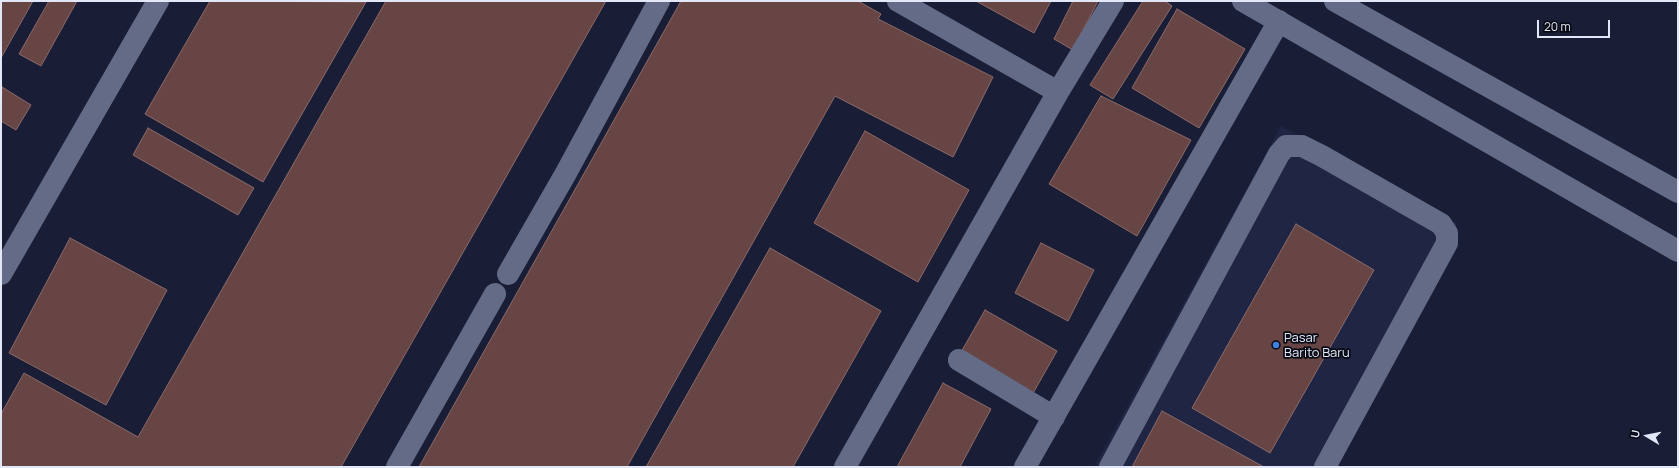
<!DOCTYPE html>
<style>
body{margin:0}
#map{position:relative;width:1679px;height:468px;overflow:hidden;background:#191e36;font-family:Manrope,sans-serif}
canvas{display:block}
.frame{position:absolute;inset:0;border:2px solid #e3e8f8;pointer-events:none}
.north{position:absolute;left:1627px;top:416px;width:40px;height:40px;-webkit-text-stroke:3px #070913;paint-order:stroke;rotate:280deg;font-size:11px;font-weight:700;line-height:16px;text-align:center;color:#e3e8f8}
.north::after{content:'';display:block;margin:auto;width:14px;height:18px;background:#e3e8f8;clip-path:polygon(50% 0,100% 100%,50% 72%,0 100%)}
.scale{position:absolute;left:1537px;top:20px;width:73px;height:18px;box-sizing:border-box;border:2px solid #e3e8f8;border-top:0;padding-left:5px;font-size:12px;line-height:14px;white-space:nowrap;color:#e3e8f8;-webkit-text-stroke:3px #070913;paint-order:stroke}
</style>
<div id="map">
<canvas width="1679" height="468"></canvas>
<div class="frame"></div>
<div class="north">U</div>
<div class="scale">20 m</div>
</div>
<script>
const context = document.querySelector('canvas').getContext('2d');
context.lineJoin = 'round';
function paint(path, color) { context.fillStyle = color; context.fill(path, 'evenodd'); }
const poly = rows => new Path2D(rows.map(r => 'M' + r).join(''));
function stroke(path, color, width, dash) { context.strokeStyle = color; context.lineWidth = width; context.lineCap = dash ? 'butt' : 'round'; context.setLineDash(dash || []); context.stroke(path); }
function label(font, color, halo, rows, align = 'center') {
  context.font = font + ' Manrope,sans-serif'; context.lineWidth = 3.5; context.setLineDash([]); context.textBaseline = 'middle'; context.strokeStyle = halo; context.fillStyle = color; for (const [text, x, y, turn = 0] of rows) {
    context.save(); context.translate(x, y); context.rotate((+turn || 0) * Math.PI / 180); context.textAlign = isNaN(turn) ? turn : align; if (halo) context.strokeText(text, 0, 0); context.fillText(text, 0, 0); context.restore();
  }
}
paint(poly([
 [1281,126,1457,223,1323,467,1094,467]
]), '#1f2543');
const building = poly([
 [1,1,33,1,1,58,1,1],
 [49,1,77,1,41,66,19,54,49,1],
 [210,1,366,2,263,182,145,114,210,1],
 [386,1,606,1,341,467,1,467,1,414,24,373,138,437,386,1],
 [681,1,858,1,881,14,878,19,993,77,953,157,835,96,627,467,419,467,681,1],
 [976,1,1051,1,1034,33,976,1],
 [1073,1,1098,1,1073,50,1054,39,1073,1],
 [1143,1,1165,1,1172,6,1113,99,1090,85,1143,1],
 [1177,9,1245,49,1199,128,1132,88,1177,9],
 [2,87,31,105,16,130,1,121,2,87],
 [1101,96,1191,140,1137,236,1049,184,1101,96],
 [148,128,254,188,238,215,133,155,148,128],
 [865,131,969,190,918,282,814,223,865,131],
 [1296,224,1374,270,1270,453,1192,408,1296,224],
 [70,238,167,290,106,405,9,353,70,238],
 [1041,243,1094,270,1068,321,1015,293,1041,243],
 [770,248,881,311,793,467,646,467,770,248],
 [985,310,1057,351,1032,395,960,354,985,310],
 [943,383,991,409,960,467,897,467,943,383],
 [1162,411,1264,467,1132,467,1162,411]
]);
paint(building, '#664544');
stroke(building, '#8d6a69', 1);
stroke(poly([
 [1243,1,1678,251],
 [1335,1,1678,192],
 [1058,92,1113,1],
 [1,274,158,1],
 [508,274,566,173,659,1],
 [959,360,1054,417],
 [397,467,495,294],
 [845,467,1058,92,898,1],
 [1025,467,1279,21],
 [1110,467,1279,154,1286,146,1302,146,1322,156,1441,224,1447,233,1447,243,1325,467]
]), '#636b87', 22);
for (const [x, y, r, color] of [
 [1276,345,4,"#3f7fe0"]
]) { const dot = new Path2D(); dot.arc(x, y, r, 0, 2 * Math.PI); context.fillStyle = color; context.fill(dot); stroke(dot, '#070913', 1.5); }
label('13px', '#e3e8f8', '#070913', [
 ["Pasar",1284,338],
 ["Barito Baru",1284,353]
], 'left');
</script>
